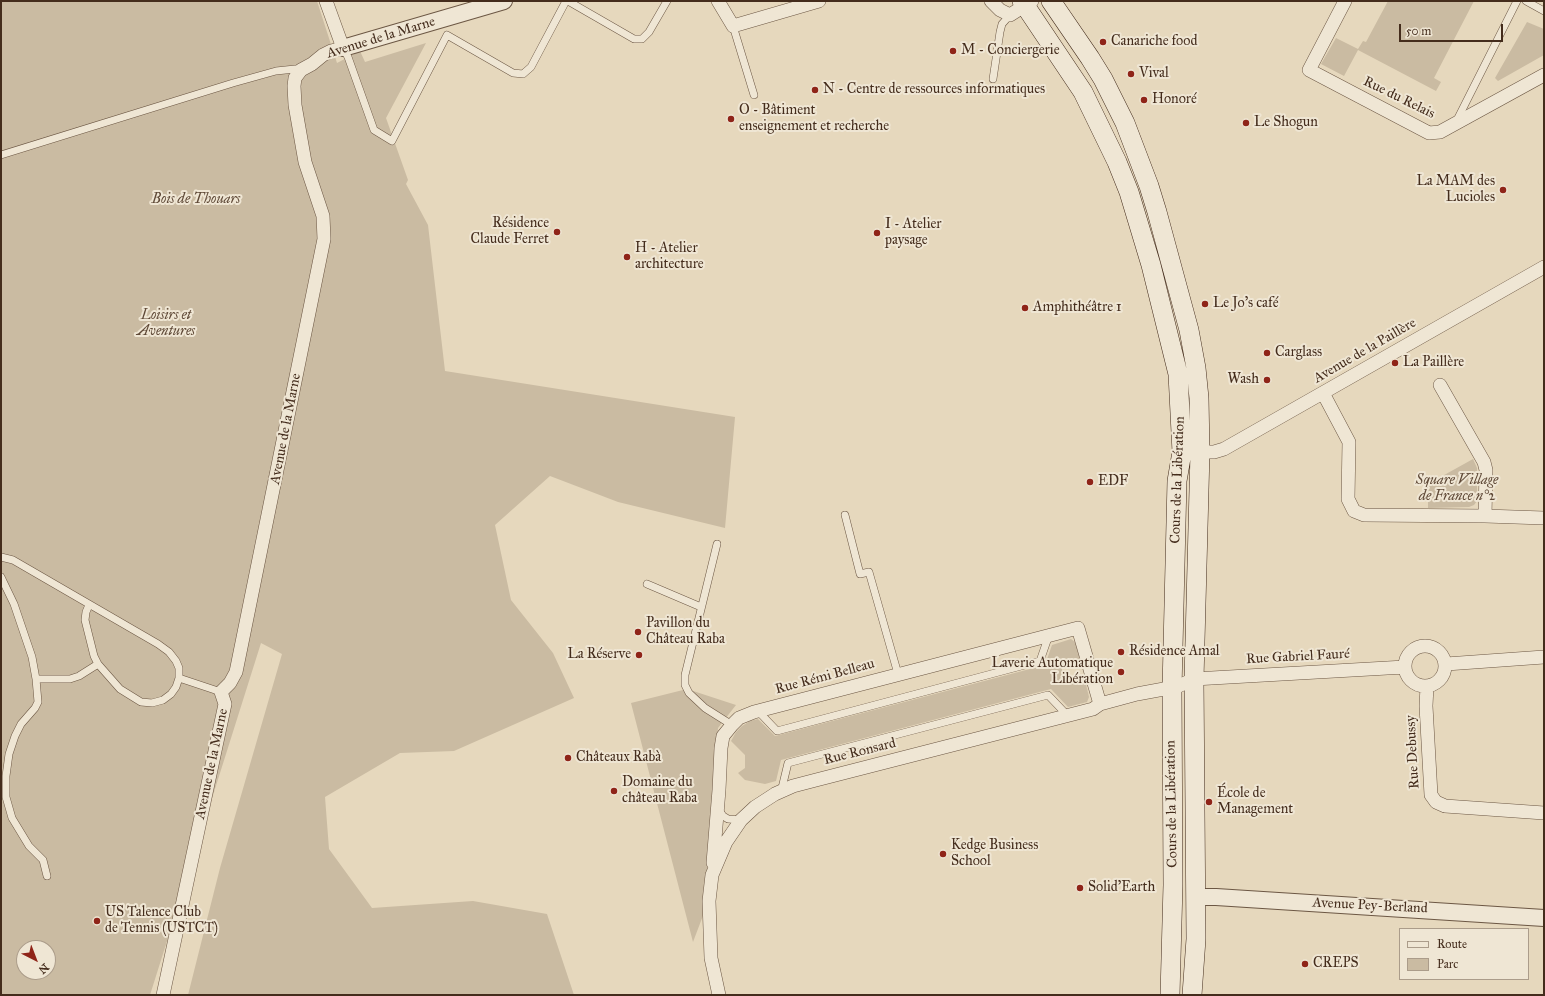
<!DOCTYPE html>
<meta charset="utf-8">
<style>
body{margin:0}
#map{position:relative;width:1545px;height:996px;overflow:hidden;background:#e6d8bd;font-family:"IM FELL Great Primer",serif}
canvas{display:block}
.frame{position:absolute;inset:0;border:2px solid #442c1c;pointer-events:none}
.legend{position:absolute;left:1399px;top:928px;width:130px;height:52px;box-sizing:border-box;background:#efe6d4;border:1px solid #ab9c8a;margin:0;padding:5px 7px;list-style:none;font-size:12px;color:#442c1c}
.legend li{display:flex;align-items:center;gap:8px;height:20px}
.legend b{width:20px;border:1px solid #ab9c8a}
.north{position:absolute;left:16px;top:940px;width:40px;height:40px;box-sizing:border-box;background:#efe6d4;border:1px solid #ab9c8a;border-radius:50%;rotate:138deg;font-size:11px;font-weight:700;line-height:16px;text-align:center;color:#442c1c}
.north::after{content:'';display:block;margin:auto;width:14px;height:18px;background:#8f2418;clip-path:polygon(50% 0,100% 100%,50% 72%,0 100%)}
.scale{position:absolute;left:1399px;top:24px;width:104px;height:18px;box-sizing:border-box;border:2px solid #442c1c;border-top:0;padding-left:5px;font-size:12px;line-height:14px;white-space:nowrap;color:#442c1c;-webkit-text-stroke:3px #efe6d4;paint-order:stroke}
</style>
<div id="map">
<canvas width="1545" height="996"></canvas>
<div class="frame"></div>
<ul class="legend">
<li><b style="height:5px;background:#efe6d4"></b>Route</li>
<li><b style="height:11px;background:#cabba2"></b>Parc</li>
</ul>
<div class="north">N</div>
<div class="scale">50 m</div>
</div>
<script>
const context = document.querySelector('canvas').getContext('2d');
context.lineJoin = 'round';
function paint(path, color) { context.fillStyle = color; context.fill(path, 'evenodd'); }
const poly = rows => new Path2D(rows.map(r => 'M' + r).join(''));
function stroke(path, color, width, dash) { context.strokeStyle = color; context.lineWidth = width; context.lineCap = dash ? 'butt' : 'round'; context.setLineDash(dash || []); context.stroke(path); }
function label(font, color, halo, rows, align = 'center') {
  context.font = font + ' "IM FELL Great Primer",serif'; context.lineWidth = 4; context.setLineDash([]); context.textBaseline = 'middle'; context.strokeStyle = halo; context.fillStyle = color; for (const [text, x, y, turn = 0] of rows) {
    context.save(); context.translate(x, y); context.rotate((+turn || 0) * Math.PI / 180); context.textAlign = isNaN(turn) ? turn : align; if (halo) context.strokeText(text, 0, 0); context.fillText(text, 0, 0); context.restore();
  }
}
paint(poly([
 [1,1,317,1,337,63,360,51,365,62,426,43,386,118,408,180,406,184,428,225,445,371,735,417,725,528,618,502,550,476,495,525,511,600,553,653,574,698,454,751,400,753,325,797,329,849,372,908,473,901,547,914,574,995,188,995,220,868,282,654,261,643,150,995,1,995],
 [24,948,48,948,48,972,24,972],
 [1388,1,1474,1,1434,78,1441,82,1436,91,1358,50,1344,76,1321,64,1336,38,1358,49,1363,41,1366,42],
 [1527,22,1544,29,1544,55,1498,81,1495,78],
 [1473,459,1477,468,1477,501,1474,505,1469,507,1428,508,1428,484],
 [1071,639,1076,643,1080,660,1062,667,1062,675,1073,680,1084,676,1089,697,1087,702,1068,707,1051,689,781,760,776,781,765,784,745,780,738,773,745,768,745,755,731,741,736,732,742,726,750,721,758,719,775,736,1045,665,1052,645],
 [687,689,736,705,718,728,704,913,693,942,631,703]
]), '#cabba2');
const service = poly([
 [568,1,634,39,642,39,649,32,667,1],
 [1526,1,1544,11],
 [733,26,754,95],
 [343,48,348,57,374,130,392,141,447,35,513,73,523,74,531,67,566,1],
 [993,79,1000,32,1002,24,1010,15],
 [1457,120,1517,1],
 [1,155,233,83,276,71,295,69,301,70],
 [845,515,860,574,869,572,898,674],
 [717,544,685,675,685,685,689,693,705,708,732,725],
 [1,557,13,560,158,644,169,652,176,661,179,668,179,678,176,687,171,694,163,700,152,703,141,702,120,689,98,664,94,656,85,620,86,612,89,605],
 [1,577,14,604,32,657,36,679,38,702,35,708,21,724,15,736,9,754,6,776,6,797,12,818,29,846,43,860,47,876],
 [647,584,701,607],
 [179,678,221,692],
 [36,679,70,679,79,676,98,664],
 [758,711,777,731,1040,661,1049,635],
 [781,792,788,763,1048,695,1068,716],
 [719,810,723,816,728,819,741,820]
]);
const minor = poly([
 [718,1,733,26,819,1],
 [991,1,1000,10,1010,15,1032,1],
 [1345,1,1309,70,1429,133,1440,132,1544,75],
 [1440,385,1484,462,1486,470,1485,516],
 [1323,393,1349,442,1348,499,1354,511,1364,515,1485,516,1544,518],
 [1191,452,1214,452,1224,449,1544,267],
 '1405 666a20 20 0 1 1 40 0a20 20 0 1 1-40 0Z',
 [1446,664,1544,657],
 [1427,686,1426,706,1431,795,1436,802,1445,806,1544,813],
 [713,863,719,790,721,748,723,736,732,725,739,718,754,712,1078,628,1100,704],
 [163,995,225,704,221,692,230,683,236,672,324,239,323,216,305,162,295,105,294,86,295,78,301,70,312,64,323,55,331,51,343,48,326,1],
 [719,995,711,958,709,901,712,875,726,842,741,820,755,807,775,794,793,786,816,780,1093,709,1100,704,1137,694,1164,689,1172,689,1194,679,1405,667]
]);
const tertiary = poly([
 [343,48,504,1],
 [1196,897,1216,897,1544,918]
]);
const secondary = poly([
 [1022,1,1083,92,1117,162,1129,192,1151,265,1178,374,1182,452,1177,481,1172,689,1173,885,1170,995],
 [1051,1,1090,58,1103,79,1125,123,1149,186,1157,212,1189,330,1196,368,1199,398,1200,452,1194,679,1196,939,1192,995]
]);
stroke(service, '#6c5744', 8);
stroke(minor, '#6c5744', 14);
stroke(tertiary, '#6c5744', 18);
stroke(secondary, '#442c1c', 20);
stroke(service, '#efe6d4', 7);
stroke(minor, '#efe6d4', 13);
stroke(tertiary, '#efe6d4', 16);
stroke(secondary, '#efe6d4', 19);
for (const [x, y, r, color] of [
 [1103,42,4,"#8f2418"],
 [953,51,4,"#8f2418"],
 [1131,74,4,"#8f2418"],
 [815,90,4,"#8f2418"],
 [1144,100,4,"#8f2418"],
 [731,119,4,"#8f2418"],
 [1246,123,4,"#8f2418"],
 [1503,190,4,"#8f2418"],
 [557,232,4,"#8f2418"],
 [877,233,4,"#8f2418"],
 [627,257,4,"#8f2418"],
 [1205,304,4,"#8f2418"],
 [1025,308,4,"#8f2418"],
 [1267,353,4,"#8f2418"],
 [1395,363,4,"#8f2418"],
 [1267,380,4,"#8f2418"],
 [1090,482,4,"#8f2418"],
 [638,632,4,"#8f2418"],
 [1121,652,4,"#8f2418"],
 [639,655,4,"#8f2418"],
 [1121,672,4,"#8f2418"],
 [568,758,4,"#8f2418"],
 [614,791,4,"#8f2418"],
 [1209,802,4,"#8f2418"],
 [943,854,4,"#8f2418"],
 [1080,888,4,"#8f2418"],
 [97,921,4,"#8f2418"],
 [1305,964,4,"#8f2418"]
]) { const dot = new Path2D(); dot.arc(x, y, r, 0, 2 * Math.PI); context.fillStyle = color; context.fill(dot); stroke(dot, '#efe6d4', 1.5); }
label('14px', '#442c1c', '#efe6d4', [
 ["Avenue de la Marne",381,38,-17],
 ["Rue du Relais",1399,98,26],
 ["Avenue de la Paillère",1365,351,-30],
 ["Avenue de la Marne",286,429,-79],
 ["Cours de la Libération",1178,480,-88],
 ["Rue Gabriel Fauré",1298,657,-3],
 ["Rue Rémi Belleau",825,677,-15],
 ["Rue Ronsard",860,752,-14],
 ["Rue Debussy",1413,752,-93],
 ["Avenue de la Marne",212,764,-78],
 ["Cours de la Libération",1172,804,-91],
 ["Avenue Pey-Berland",1370,906,3]
]);
label('14px', '#442c1c', '#efe6d4', [
 ["Canariche food",1111,42],
 ["M - Conciergerie",961,51],
 ["Vival",1139,74],
 ["N - Centre de ressources informatiques",823,90],
 ["Honoré",1152,100],
 ["O - Bâtiment",739,111],
 ["enseignement et recherche",739,127],
 ["Le Shogun",1254,123],
 ["La MAM des",1495,182,"right"],
 ["Lucioles",1495,198,"right"],
 ["Résidence",549,224,"right"],
 ["Claude Ferret",549,240,"right"],
 ["I - Atelier",885,225],
 ["paysage",885,241],
 ["H - Atelier",635,249],
 ["architecture",635,265],
 ["Le Jo’s café",1213,304],
 ["Amphithéâtre 1",1033,308],
 ["Carglass",1275,353],
 ["La Paillère",1403,363],
 ["Wash",1259,380,"right"],
 ["EDF",1098,482],
 ["Pavillon du",646,624],
 ["Château Raba",646,640],
 ["Résidence Amal",1129,652],
 ["La Réserve",631,655,"right"],
 ["Laverie Automatique",1113,664,"right"],
 ["Libération",1113,680,"right"],
 ["Châteaux Rabà",576,758],
 ["Domaine du",622,783],
 ["château Raba",622,799],
 ["École de",1217,794],
 ["Management",1217,810],
 ["Kedge Business",951,846],
 ["School",951,862],
 ["Solid'Earth",1088,888],
 ["US Talence Club",105,913],
 ["de Tennis (USTCT)",105,929],
 ["CREPS",1313,964]
], 'left');
label('italic 14px', '#5f4937', '#efe6d4', [
 ["Bois de Thouars",196,200],
 ["Loisirs et",166,316],
 ["Aventures",166,332],
 ["Square Village",1457,481],
 ["de France n°2",1457,497]
]);
</script>
